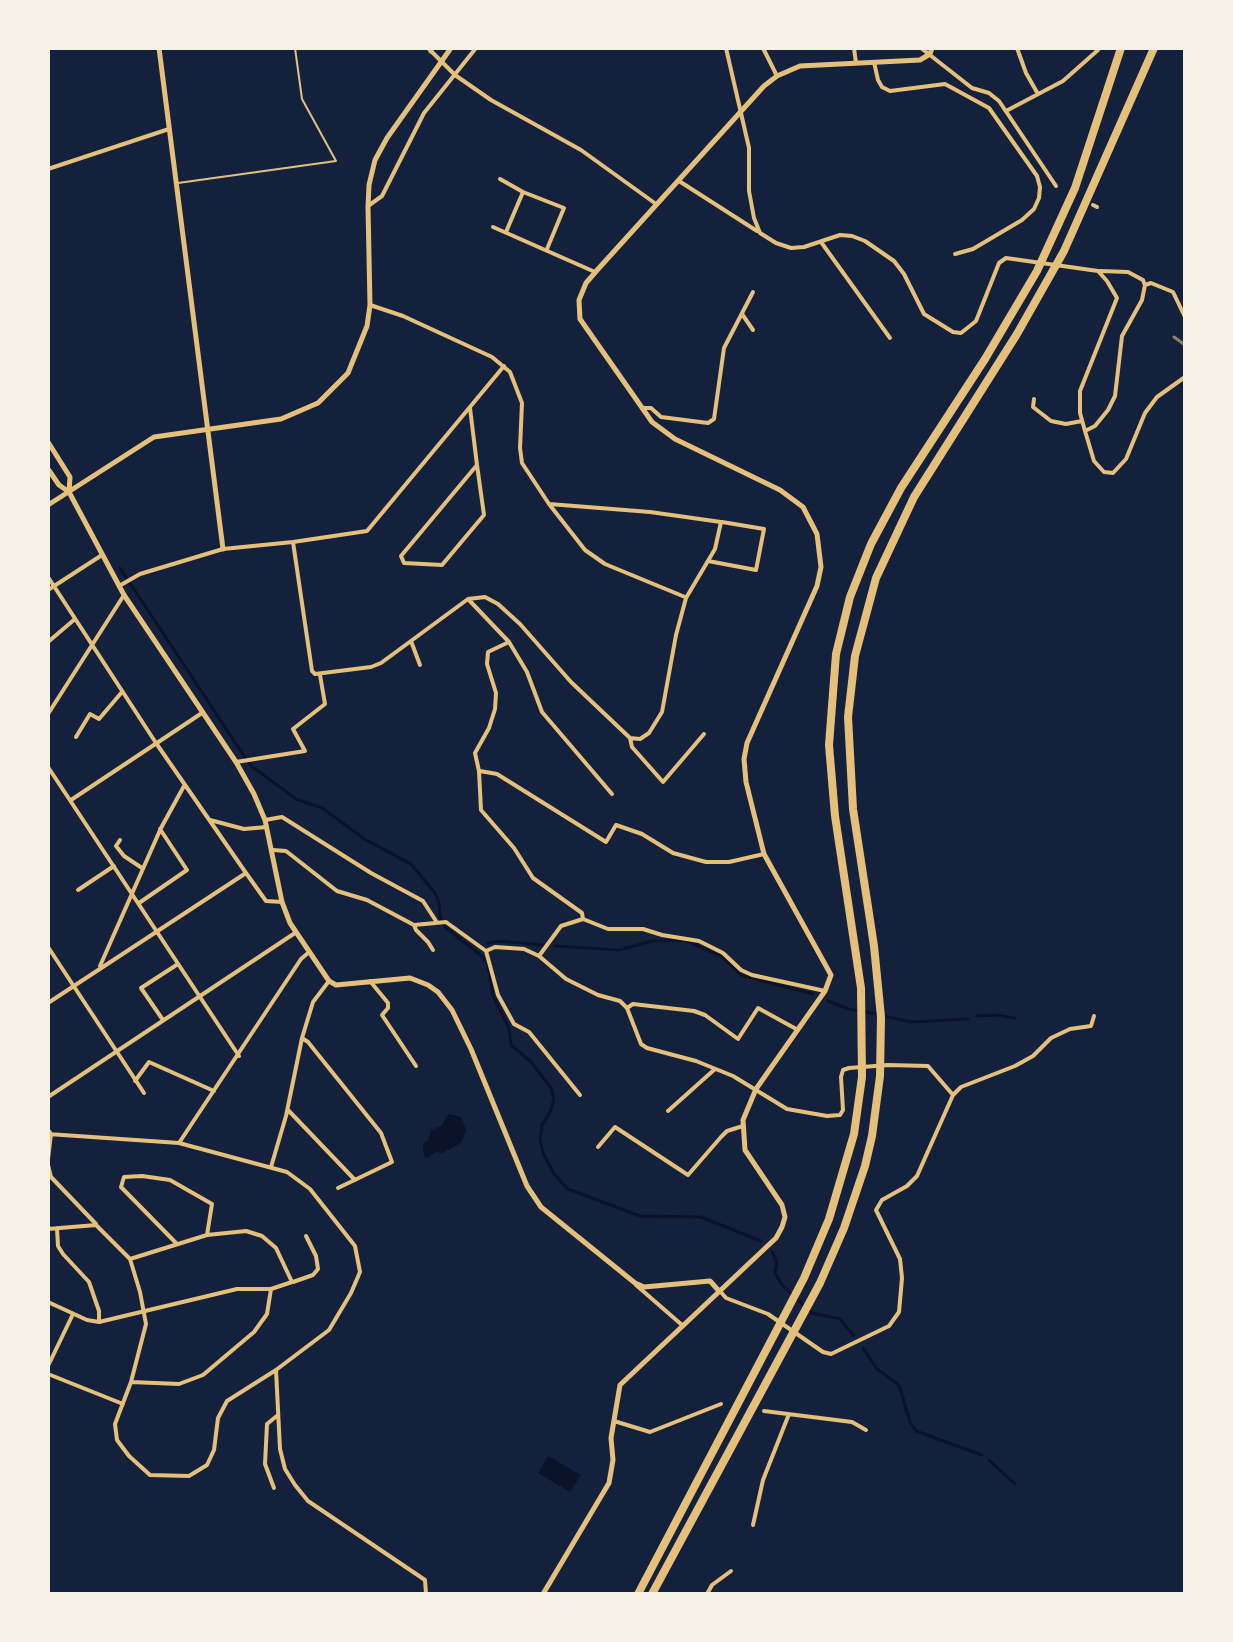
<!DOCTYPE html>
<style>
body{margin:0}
#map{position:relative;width:1233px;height:1642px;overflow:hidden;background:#14213d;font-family:"DM Sans",sans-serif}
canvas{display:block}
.frame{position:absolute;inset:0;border:50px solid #f6f1e7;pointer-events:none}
</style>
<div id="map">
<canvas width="1233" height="1642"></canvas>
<div class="frame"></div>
</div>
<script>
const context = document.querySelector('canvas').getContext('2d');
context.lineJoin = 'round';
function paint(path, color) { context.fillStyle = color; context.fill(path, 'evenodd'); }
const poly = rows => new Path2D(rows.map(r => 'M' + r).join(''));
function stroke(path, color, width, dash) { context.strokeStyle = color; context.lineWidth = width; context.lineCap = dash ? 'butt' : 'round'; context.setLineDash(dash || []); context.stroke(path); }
paint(poly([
 [449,1114,461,1117,464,1124,466,1131,461,1143,443,1153,436,1152,428,1158,424,1157,423,1144,428,1140,431,1130,441,1126],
 [548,1456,581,1475,570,1492,538,1473]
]), '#0b132b');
stroke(poly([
 [120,568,250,765,296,799,322,808,366,840,411,864,435,893,439,903,440,917,445,927,483,957,488,966,493,996,509,1028,511,1045,531,1062,551,1088,554,1099,550,1112,542,1125,540,1139,543,1153,554,1174,568,1189,640,1216,701,1217,761,1241],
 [488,943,499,941,542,945],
 [555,946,619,950,652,941,684,940,721,956,741,975,813,994],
 [828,1001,848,1009,877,1014],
 [884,1016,911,1022,968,1019],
 [977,1016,997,1015,1015,1018],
 [772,1252,777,1262,775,1273,782,1285,812,1313,840,1319,854,1336],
 [863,1348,877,1369,899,1385,910,1422,916,1431,982,1455],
 [989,1460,1015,1484]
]), '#0b132b', 3);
stroke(poly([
 [178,183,336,161,302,99,295,48]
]), '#e5c07b', 2);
stroke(poly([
 [726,48,749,148,749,191,754,218,760,233,776,243,791,248,804,247,840,235,852,236,865,241,894,261,904,274,924,314,953,332,961,333,976,321,999,263,1006,258,1098,271,1107,281,1117,298,1080,391,1080,413,1085,431],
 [763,48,777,76],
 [854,48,856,63],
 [921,48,972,88,989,93,999,101,1056,186],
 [1017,48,1026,73,1038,94],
 [431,51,455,75,491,100,581,150,656,204],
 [874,62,878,80,882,87,890,91,945,84,989,108,1037,176,1040,187,1039,198,1034,209,1022,220,973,249,955,254],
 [1006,111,1063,81,1098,50],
 [48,169,169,129],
 [500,179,523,192,564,208,547,249],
 [679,181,757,231],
 [1093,205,1097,207],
 [368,206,382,196,424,113,476,48],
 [493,227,595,272],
 [506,232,523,192],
 [821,242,890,338],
 [1100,271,1128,272,1143,280,1145,285,1142,300,1122,336,1115,396,1108,410,1095,426,1085,431,1094,461,1104,472,1113,473,1126,459,1145,413,1157,397,1185,377],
 [1145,285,1151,283,1173,292,1185,317],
 [742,314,753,330],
 [1034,399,1033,407,1051,421,1066,424,1082,421],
 [470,408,477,465,401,556,404,563,442,565,484,515,477,465],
 [642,408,651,408,661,417,708,423,714,419,724,348,753,292],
 [549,504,585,550,605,564,685,597],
 [293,542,367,531,504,366],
 [708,561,756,570,764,529,722,522],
 [48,577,156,743,246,873,266,901,282,902],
 [119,586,140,574,223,549,293,542,312,671,315,674,371,667,381,663,468,599,485,597,498,604,520,624,571,682,630,738,640,739,649,733,662,712,676,635,686,598,715,549,721,522,650,512,549,504,522,463,520,448,522,403,510,372,492,357,403,316,370,305],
 [48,590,102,555],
 [468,599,509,642,527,672,542,712,612,794],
 [411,641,420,665],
 [48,642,75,619],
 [509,642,488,652,487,664,496,693,495,709,489,728,475,753,479,771,481,810,514,848,533,878,582,913,583,919],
 [48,714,124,595],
 [76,737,90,714,99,719,122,692],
 [630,738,632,747,663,782,704,734],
 [236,762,305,751,293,729,325,704,320,675],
 [48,767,239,1056],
 [480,771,497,774,606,842,616,825,642,834,673,853,706,862,729,862,764,854],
 [71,800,202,713],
 [210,820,244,829,267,827],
 [265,820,282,817,371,873,423,901,436,921],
 [120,840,116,846,124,856,142,868],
 [273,850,286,851,337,891,367,900,414,925,416,930,428,942,433,950],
 [78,890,114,866],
 [139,903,187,870,160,829],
 [414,925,446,922,486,951,498,995,514,1024,529,1032,580,1095],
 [48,947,144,1093],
 [486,951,495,947,524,949,539,956,566,979,598,995,620,1001,627,1008,641,1044,647,1048,696,1061,733,1076,787,1109,827,1116,840,1115,843,1110,841,1077,843,1070,849,1068,888,1065,928,1066,953,1095],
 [539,956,561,926,583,919,608,929,643,929,662,935,699,941,723,953,741,970,752,975,825,991],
 [100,966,161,828,184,786],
 [370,981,388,1003,388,1008,382,1015,416,1066],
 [48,1003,246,873],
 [627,1008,633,1004,694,1011,705,1015,738,1039,758,1008,798,1030],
 [163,1020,141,988,178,964],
 [302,1038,308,1042,381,1133,392,1162,338,1188],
 [135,1081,149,1062,214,1091],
 [48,1097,295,933],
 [288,1110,355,1180],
 [668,1111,715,1069],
 [48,1130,51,1134,48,1159],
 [48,1134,179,1143,287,1172,310,1189,355,1246,360,1272,351,1293,329,1330,276,1370],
 [179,1143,301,959,308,953],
 [598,1147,615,1127,688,1175,721,1137,727,1131,743,1126],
 [48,1165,51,1177,96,1224],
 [271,1167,286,1116,302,1038,313,1002,329,981],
 [57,1228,58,1246,63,1254,89,1282,99,1311,99,1322],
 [48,1229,96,1225,130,1259,140,1292,146,1324,131,1382,115,1424,117,1440,129,1456,150,1475,189,1476,207,1465,214,1450,218,1418,227,1401,276,1370,280,1449,285,1469,295,1485,308,1501,425,1580,426,1594],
 [177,1244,121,1187,124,1177,142,1176,170,1180,212,1204,207,1235],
 [130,1259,207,1235,246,1231,262,1236,276,1248,292,1282,271,1289,267,1314,254,1332,203,1375,179,1384,131,1382],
 [293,1282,313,1275,318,1269,316,1256,306,1236],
 [636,1285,682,1325],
 [720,1291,726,1298,768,1314,823,1352,831,1354,889,1326,899,1312,902,1278,900,1259,876,1210,882,1200,907,1186,917,1176,953,1095,961,1087,1015,1066,1033,1056,1051,1038,1070,1029,1091,1026,1094,1016],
 [48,1302,87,1320,99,1322,237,1289,271,1289],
 [48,1366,73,1314],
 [48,1374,123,1404],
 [764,1411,852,1422,866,1430],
 [614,1421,650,1432,721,1404],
 [274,1488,265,1464,267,1424,278,1415],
 [753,1525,763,1480,789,1414],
 [707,1594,712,1585,731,1571]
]), '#e5c07b', 4);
stroke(poly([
 [159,48,223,549],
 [429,48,431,51],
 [48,442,70,477,69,492,59,485,48,469],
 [69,492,124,595,236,762,254,794,265,820,282,902,290,923,329,981,336,985,410,978,428,985,438,992,452,1010,471,1049,527,1186,541,1207,635,1283,644,1287,710,1281,719,1291],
 [48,505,154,437,281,419,318,403,348,373,367,326,370,305,368,207,369,185,375,160,387,138,451,48],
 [543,1594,609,1483,613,1460,611,1438,620,1385,776,1238,782,1227,785,1217,782,1205,745,1150,743,1120,756,1089,825,991,831,975,764,854,746,782,744,759,747,743,817,586,821,567,817,534,803,507,780,490,675,439,652,422,580,319,579,300,586,283,599,268,764,86,777,76,800,66,920,60,930,54,932,48]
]), '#e5c07b', 5);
stroke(poly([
 [638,1594,804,1278,829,1219,854,1134,862,1077,861,988,835,816,829,745,836,654,850,597,871,544,901,488,985,359,1037,271,1075,188,1121,48],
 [652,1594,820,1283,844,1228,865,1166,872,1136,880,1076,881,1017,874,946,853,809,848,717,855,656,876,578,914,497,1017,334,1064,251,1154,48]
]), '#e5c07b', 8);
stroke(poly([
 [1174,337,1185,345]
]), '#918062', 3);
</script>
